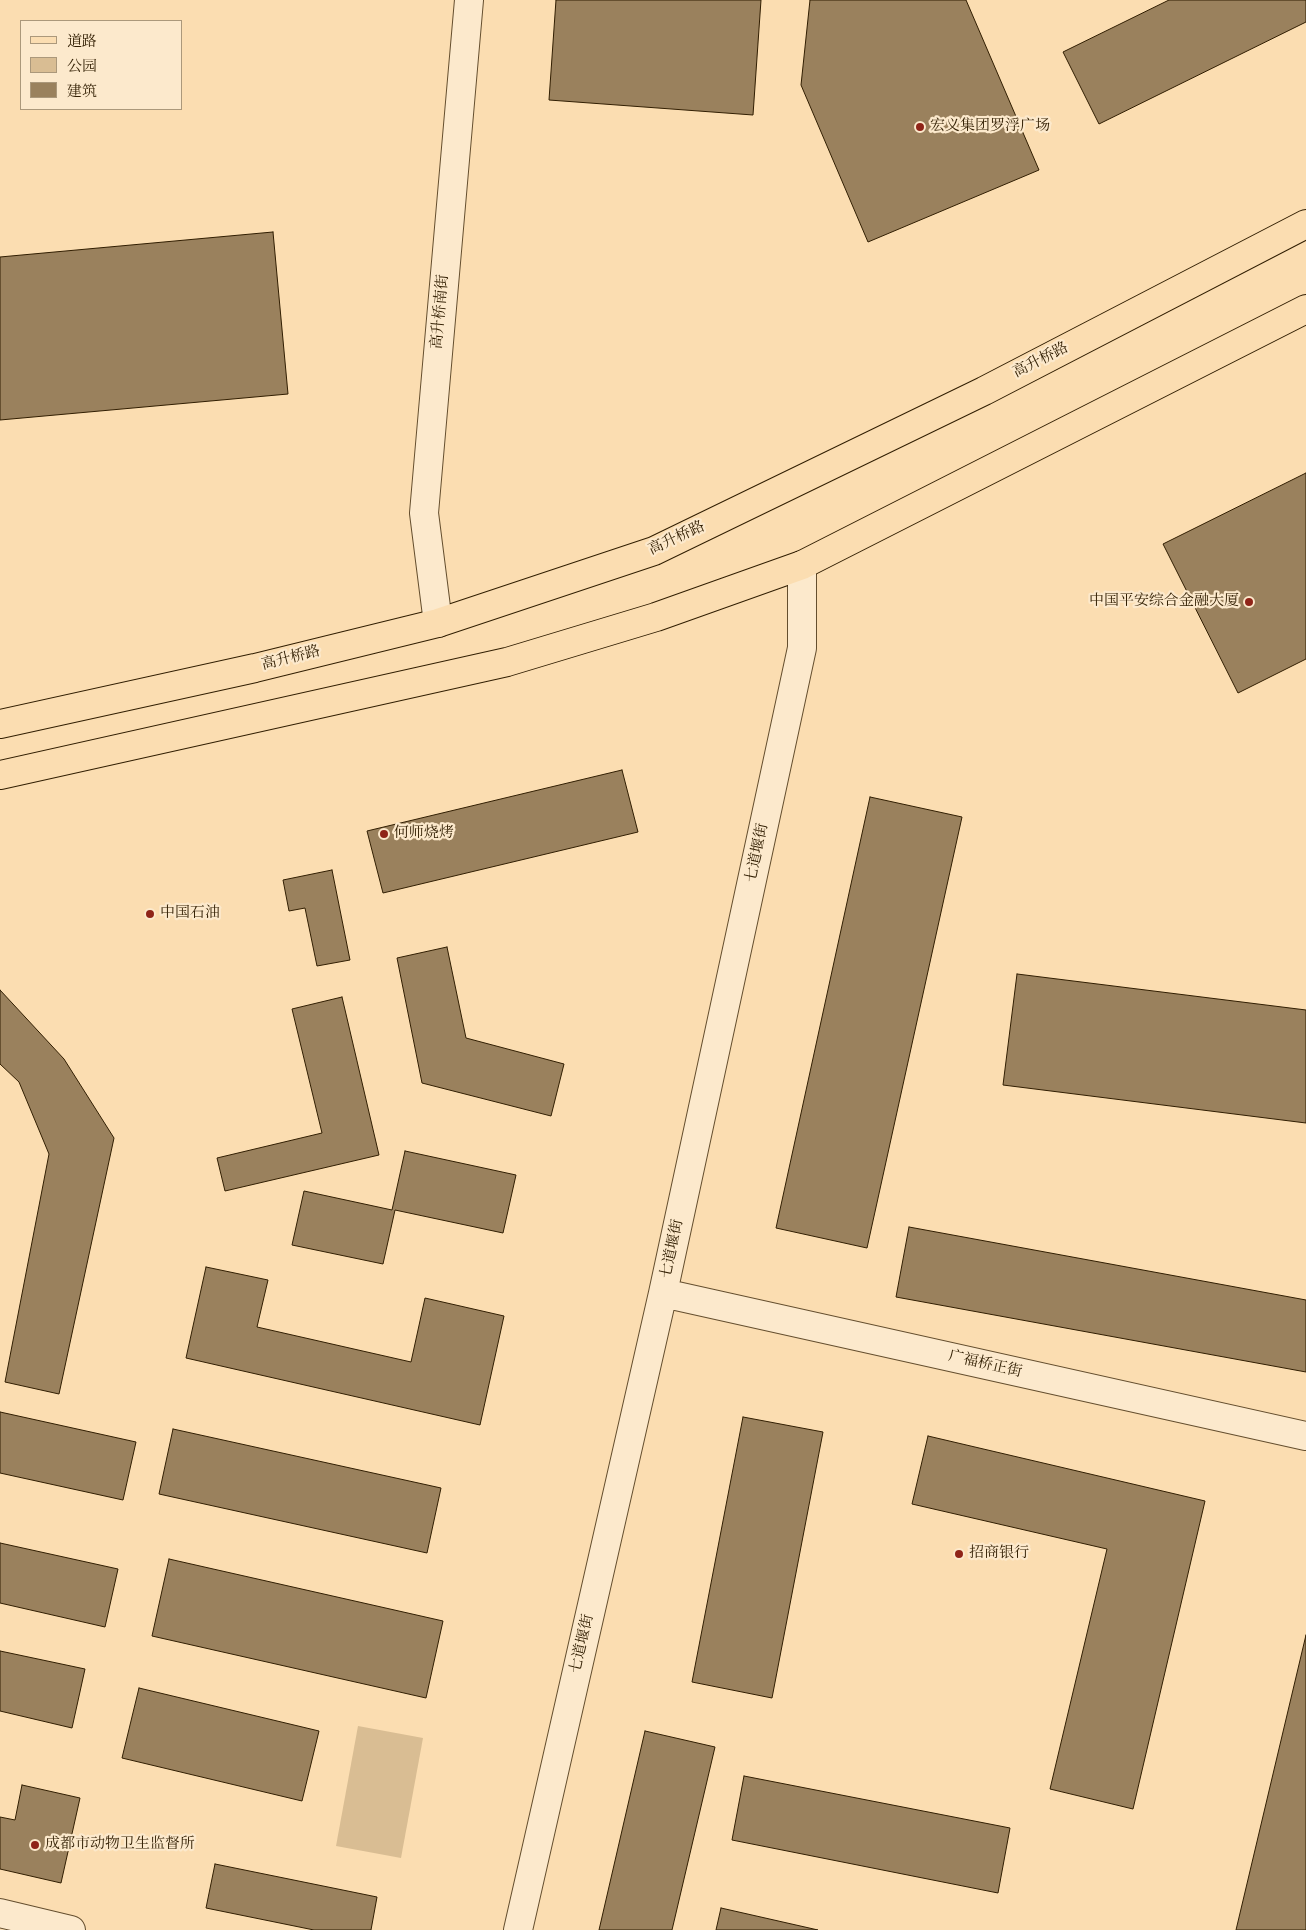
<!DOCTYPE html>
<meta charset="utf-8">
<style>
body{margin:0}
#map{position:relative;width:1306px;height:1930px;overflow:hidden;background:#fbddb1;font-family:"IM FELL English","Noto Serif SC",serif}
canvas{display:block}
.legend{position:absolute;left:20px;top:20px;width:162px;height:90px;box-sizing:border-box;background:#fce9cc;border:1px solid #ab987b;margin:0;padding:6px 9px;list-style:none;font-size:15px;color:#311e02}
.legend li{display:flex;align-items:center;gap:10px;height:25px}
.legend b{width:25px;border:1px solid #ab987b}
</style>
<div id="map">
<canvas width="1306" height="1930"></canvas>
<ul class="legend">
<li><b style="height:6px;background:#fbddb1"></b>道路</li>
<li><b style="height:14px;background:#d9bd93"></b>公园</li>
<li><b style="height:14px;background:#9a815d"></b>建筑</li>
</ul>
</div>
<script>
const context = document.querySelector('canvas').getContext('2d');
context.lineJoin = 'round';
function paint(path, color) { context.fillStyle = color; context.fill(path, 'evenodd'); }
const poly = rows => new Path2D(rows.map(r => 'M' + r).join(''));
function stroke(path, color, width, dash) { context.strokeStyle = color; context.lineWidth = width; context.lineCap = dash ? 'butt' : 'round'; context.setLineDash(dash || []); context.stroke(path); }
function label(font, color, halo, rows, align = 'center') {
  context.font = font + ' "IM FELL English","Noto Serif SC",serif'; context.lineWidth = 4.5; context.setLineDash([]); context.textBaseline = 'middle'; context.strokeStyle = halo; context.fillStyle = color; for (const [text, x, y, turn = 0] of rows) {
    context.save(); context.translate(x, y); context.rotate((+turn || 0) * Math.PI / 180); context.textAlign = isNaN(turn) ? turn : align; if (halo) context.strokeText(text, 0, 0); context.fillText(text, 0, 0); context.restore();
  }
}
paint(poly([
 [358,1726,423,1738,401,1858,336,1846]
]), '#d9bd93');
const building = poly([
 [556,0,761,0,753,115,549,100,556,0],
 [810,0,966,0,1039,170,868,242,801,85,810,0],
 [1169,0,1306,0,1306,22,1099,124,1063,52,1169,0],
 [273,232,288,394,0,420,0,257,273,232],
 [1306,473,1306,659,1238,693,1163,544,1306,473],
 [622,770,638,832,383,893,367,831,622,770],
 [870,797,962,817,867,1248,776,1228,870,797],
 [332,870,350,960,317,966,305,908,289,911,283,880,332,870],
 [447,947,466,1038,564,1064,551,1116,422,1083,397,958,447,947],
 [1017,974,1306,1010,1306,1123,1003,1085,1017,974],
 [0,990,64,1059,114,1138,59,1394,5,1382,49,1154,19,1082,0,1064,0,990],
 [342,997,379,1155,225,1191,217,1158,322,1133,292,1009,342,997],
 [405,1151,516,1175,503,1233,395,1210,383,1264,292,1245,304,1191,392,1210,405,1151],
 [909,1227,1306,1300,1306,1372,896,1297,909,1227],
 [206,1267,268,1280,257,1327,411,1362,425,1298,504,1316,480,1425,186,1358,206,1267],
 [0,1412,136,1442,123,1500,0,1473,0,1412],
 [743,1417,823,1432,772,1698,692,1682,743,1417],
 [173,1429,441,1488,427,1553,159,1494,173,1429],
 [928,1436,1205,1501,1133,1809,1050,1789,1107,1549,912,1504,928,1436],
 [0,1543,118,1569,105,1627,0,1603,0,1543],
 [169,1559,443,1621,426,1698,152,1636,169,1559],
 [1306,1635,1306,1930,1236,1930,1306,1635],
 [0,1651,85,1669,72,1728,0,1711,0,1651],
 [139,1688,319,1731,302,1801,122,1758,139,1688],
 [645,1731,715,1747,672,1930,599,1930,645,1731],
 [744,1776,1010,1828,998,1893,732,1840,744,1776],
 [22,1785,80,1798,61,1883,0,1869,0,1817,15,1820,22,1785],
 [215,1864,377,1897,371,1930,314,1930,206,1908,215,1864],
 [721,1908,818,1930,716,1930,721,1908]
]);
paint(building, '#9a815d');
stroke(building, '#311e02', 1);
const minor = poly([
 [438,623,424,513,469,0],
 [663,1293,1306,1436],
 [0,1913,71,1930],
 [518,1930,663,1293,802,648,802,565]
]);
const major = poly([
 [0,724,255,668,438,623,654,551,984,391,1306,224],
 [0,775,507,662,656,617,802,565,1306,309]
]);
stroke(minor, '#644e2e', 30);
stroke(major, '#311e02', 30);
stroke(minor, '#fce9cc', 28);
stroke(major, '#fbddb1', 28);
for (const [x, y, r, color] of [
 [920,127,5,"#8f2418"],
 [1249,602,5,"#8f2418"],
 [384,834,5,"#8f2418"],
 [150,914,5,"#8f2418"],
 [959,1554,5,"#8f2418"],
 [35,1845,5,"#8f2418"]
]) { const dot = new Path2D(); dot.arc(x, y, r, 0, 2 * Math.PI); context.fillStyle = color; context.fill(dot); stroke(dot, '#fce9cc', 2); }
label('15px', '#311e02', '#fce9cc', [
 ["宏义集团罗浮广场",930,127],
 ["中国平安综合金融大厦",1239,602,"right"],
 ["何师烧烤",394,834],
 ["中国石油",160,914],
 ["招商银行",969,1554],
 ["成都市动物卫生监督所",45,1845]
], 'left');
label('15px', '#311e02', '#fce9cc', [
 ["高升桥南街",441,312,-85],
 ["高升桥路",1041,361,-27],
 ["高升桥路",677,539,-25],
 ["高升桥路",291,659,-14],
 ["七道堰街",758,853,-78],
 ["七道堰街",673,1249,-78],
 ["广福桥正街",985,1365,13],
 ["七道堰街",583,1644,-77]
]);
</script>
